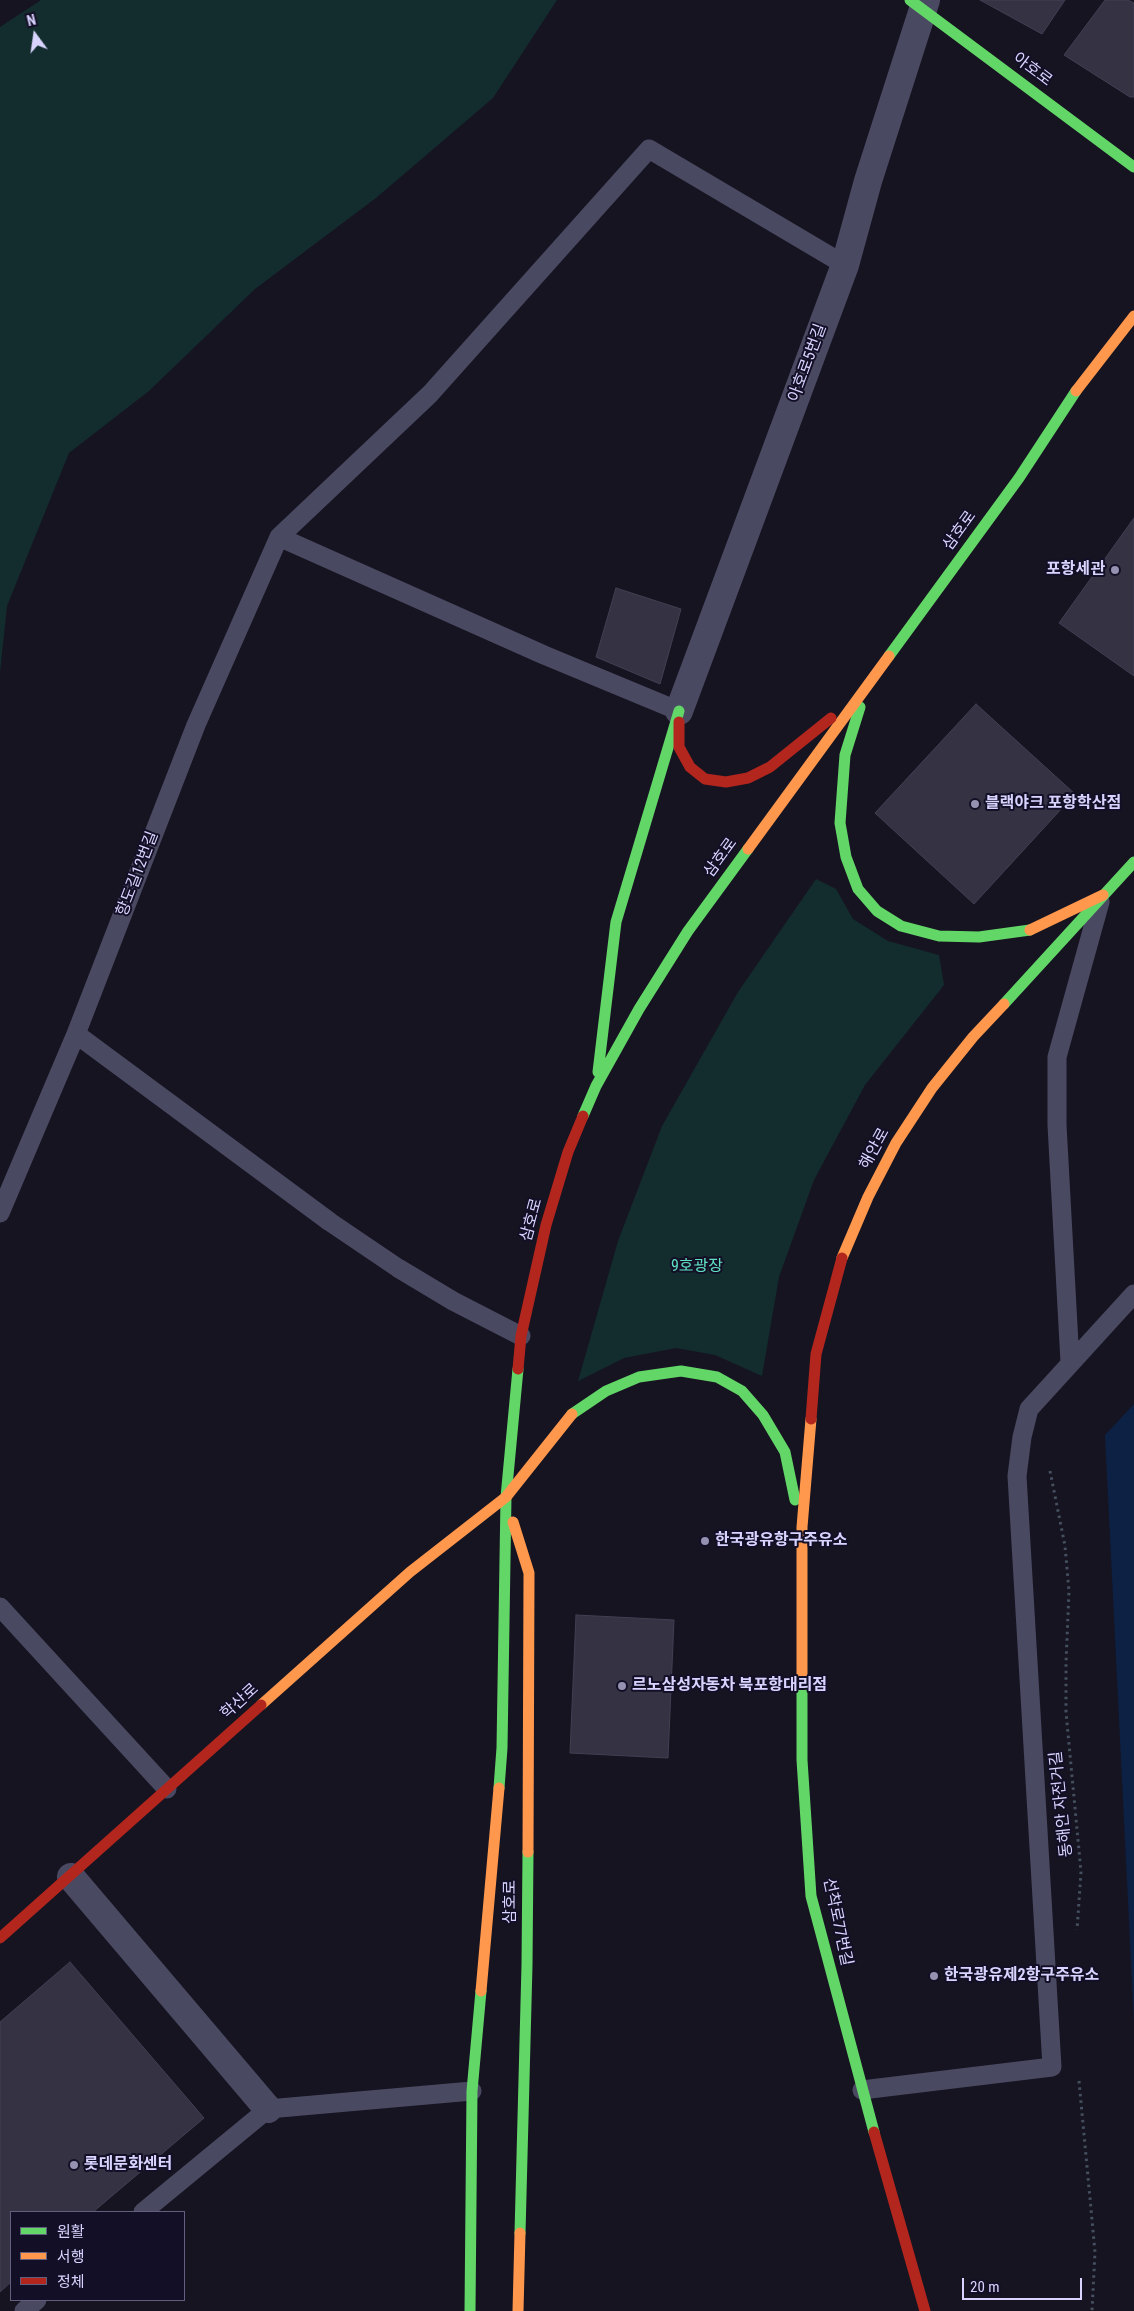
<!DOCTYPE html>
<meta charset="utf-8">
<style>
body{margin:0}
#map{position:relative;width:1134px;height:2311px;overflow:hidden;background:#161421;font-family:"Roboto Condensed","Noto Sans KR",sans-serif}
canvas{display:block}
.legend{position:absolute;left:10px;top:2211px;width:175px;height:90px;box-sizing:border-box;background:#130f26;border:1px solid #625e7d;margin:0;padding:6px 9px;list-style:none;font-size:15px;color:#d9d4ff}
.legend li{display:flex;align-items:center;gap:10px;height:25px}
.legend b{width:25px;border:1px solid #625e7d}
.north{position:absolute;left:10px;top:10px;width:50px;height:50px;-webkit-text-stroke:4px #130f26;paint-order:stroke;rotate:346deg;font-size:14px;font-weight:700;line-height:20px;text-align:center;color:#d9d4ff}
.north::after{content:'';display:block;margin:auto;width:18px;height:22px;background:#d9d4ff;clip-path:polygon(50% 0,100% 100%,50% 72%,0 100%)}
.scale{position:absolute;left:962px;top:2278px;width:120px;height:22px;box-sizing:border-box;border:2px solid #d9d4ff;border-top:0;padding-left:6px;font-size:15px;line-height:18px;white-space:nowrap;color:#d9d4ff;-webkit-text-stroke:4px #130f26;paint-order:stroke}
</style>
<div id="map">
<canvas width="1134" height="2311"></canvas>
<ul class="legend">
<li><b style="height:6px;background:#63d668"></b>원활</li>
<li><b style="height:6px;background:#ff974d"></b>서행</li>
<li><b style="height:6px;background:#b3261e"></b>정체</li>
</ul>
<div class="north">N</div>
<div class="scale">20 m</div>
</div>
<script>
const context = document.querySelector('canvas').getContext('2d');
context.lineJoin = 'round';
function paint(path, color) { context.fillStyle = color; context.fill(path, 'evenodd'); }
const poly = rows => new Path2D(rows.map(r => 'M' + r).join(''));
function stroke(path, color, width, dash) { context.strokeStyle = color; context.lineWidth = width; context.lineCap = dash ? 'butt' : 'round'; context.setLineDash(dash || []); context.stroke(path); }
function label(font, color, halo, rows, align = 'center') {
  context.font = font + ' "Roboto Condensed","Noto Sans KR",sans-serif'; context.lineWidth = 4; context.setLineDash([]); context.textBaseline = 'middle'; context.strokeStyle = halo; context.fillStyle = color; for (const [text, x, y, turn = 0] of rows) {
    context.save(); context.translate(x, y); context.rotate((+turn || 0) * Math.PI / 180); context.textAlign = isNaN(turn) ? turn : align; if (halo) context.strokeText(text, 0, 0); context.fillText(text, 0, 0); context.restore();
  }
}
paint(poly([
 [41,0,557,0,493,98,376,198,255,289,149,391,69,453,7,606,0,673,0,27],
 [816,879,836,889,853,919,888,941,939,955,944,985,865,1085,814,1180,779,1277,762,1376,715,1355,676,1348,624,1358,578,1381,618,1241,662,1126,738,992]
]), '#132c2d');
paint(poly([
 [1134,1404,1134,2023,1105,1435]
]), '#0d2144');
const building = poly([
 [980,0,1065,0,1042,34,980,0],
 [1105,0,1128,0,1134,3,1134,97,1130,97,1064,55,1105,0],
 [1134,518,1134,676,1059,623,1134,518],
 [616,588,681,609,660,684,596,657,616,588],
 [976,704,1075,794,974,904,875,813,976,704],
 [576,1615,674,1620,668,1758,570,1753,576,1615],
 [70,1962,204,2118,93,2212,11,2212,11,2282,0,2292,0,2022,70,1962]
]);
paint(building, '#343243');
stroke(building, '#433f54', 1);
stroke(poly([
 [1050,1471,1065,1546,1069,1591,1066,1663,1066,1712,1081,1872,1077,1930],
 [1079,2081,1095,2252,1092,2311]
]), '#44505f', 3, [2.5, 4]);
stroke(poly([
 [679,711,544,655,279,537,430,394,649,149,845,265],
 [76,1034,330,1222,398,1268,453,1301,521,1336],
 [0,1213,76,1034,196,725,279,537],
 [1070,1362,1057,1125,1057,1057,1100,902],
 [0,1607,167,1789],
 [862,2090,1052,2067,1017,1476,1022,1437,1029,1409,1134,1294],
 [143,2212,268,2109,472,2091],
 [24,2311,37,2300]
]), '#4a4962', 19);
stroke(poly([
 [679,711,845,265,868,181,926,0],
 [71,1877,268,2109]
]), '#4a4962', 28);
stroke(poly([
 [910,0,1134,167],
 [889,656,1019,478,1076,391],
 [860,707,845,755,840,823,846,857,858,889,877,911,901,926,939,936,979,937,1030,930],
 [1004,1004,1134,862],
 [598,1072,616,922,679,711],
 [583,1116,596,1086,639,1009,688,931,748,849],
 [572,1414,606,1391,639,1377,681,1371,717,1377,742,1391,763,1415,785,1452,795,1500],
 [802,1679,802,1760,811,1896,874,2132],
 [499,1788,502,1748,506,1497,518,1369],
 [520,2233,527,1965,528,1852],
 [470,2311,472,2091,481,1991]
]), '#63d668', 11);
stroke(poly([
 [1076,391,1134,316],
 [748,849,889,656],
 [1030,930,1103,895],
 [842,1258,868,1197,896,1143,932,1088,973,1037,1004,1004],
 [513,1522,529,1573,528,1852],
 [802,1679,802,1527,811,1419],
 [261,1705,410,1572,506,1497,572,1414],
 [481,1991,499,1788],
 [518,2311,520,2233]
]), '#ff974d', 11);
stroke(poly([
 [679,722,679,747,690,767,705,779,726,782,748,778,770,767,831,718],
 [518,1369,521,1336,546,1225,568,1152,583,1116],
 [811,1419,816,1354,842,1258],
 [0,1938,261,1705],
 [874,2132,925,2311]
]), '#b3261e', 11);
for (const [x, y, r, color] of [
 [1115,570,5,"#9591b1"],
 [975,804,5,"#9591b1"],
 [705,1541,5,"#9591b1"],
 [622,1686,5,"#9591b1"],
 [934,1976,5,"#9591b1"],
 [74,2165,5,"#9591b1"]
]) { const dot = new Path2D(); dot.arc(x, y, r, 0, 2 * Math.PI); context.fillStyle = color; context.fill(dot); stroke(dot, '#130f26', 2); }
label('16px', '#d9d4ff', '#130f26', [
 ["아호로",1032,70,37],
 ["아호로5번길",808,363,-70],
 ["삼호로",960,531,-54],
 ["삼호로",721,858,-54],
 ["항도길12번길",138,874,-69],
 ["해안로",875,1149,-61],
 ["삼호로",532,1220,-75],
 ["학산로",240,1702,-42],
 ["동해안 자전거길",1062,1804,-96],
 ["삼호로",511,1902,-90],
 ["선착로77번길",837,1922,78]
]);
label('bold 16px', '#d9d4ff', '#130f26', [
 ["포항세관",1105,570,"right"],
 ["블랙야크 포항학산점",985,804],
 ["한국광유항구주유소",715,1541],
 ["르노삼성자동차 북포항대리점",632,1686],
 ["한국광유제2항구주유소",944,1976],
 ["롯데문화센터",84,2165]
], 'left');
label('16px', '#5fe0c0', '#130f26', [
 ["9호광장",697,1267]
]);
</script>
